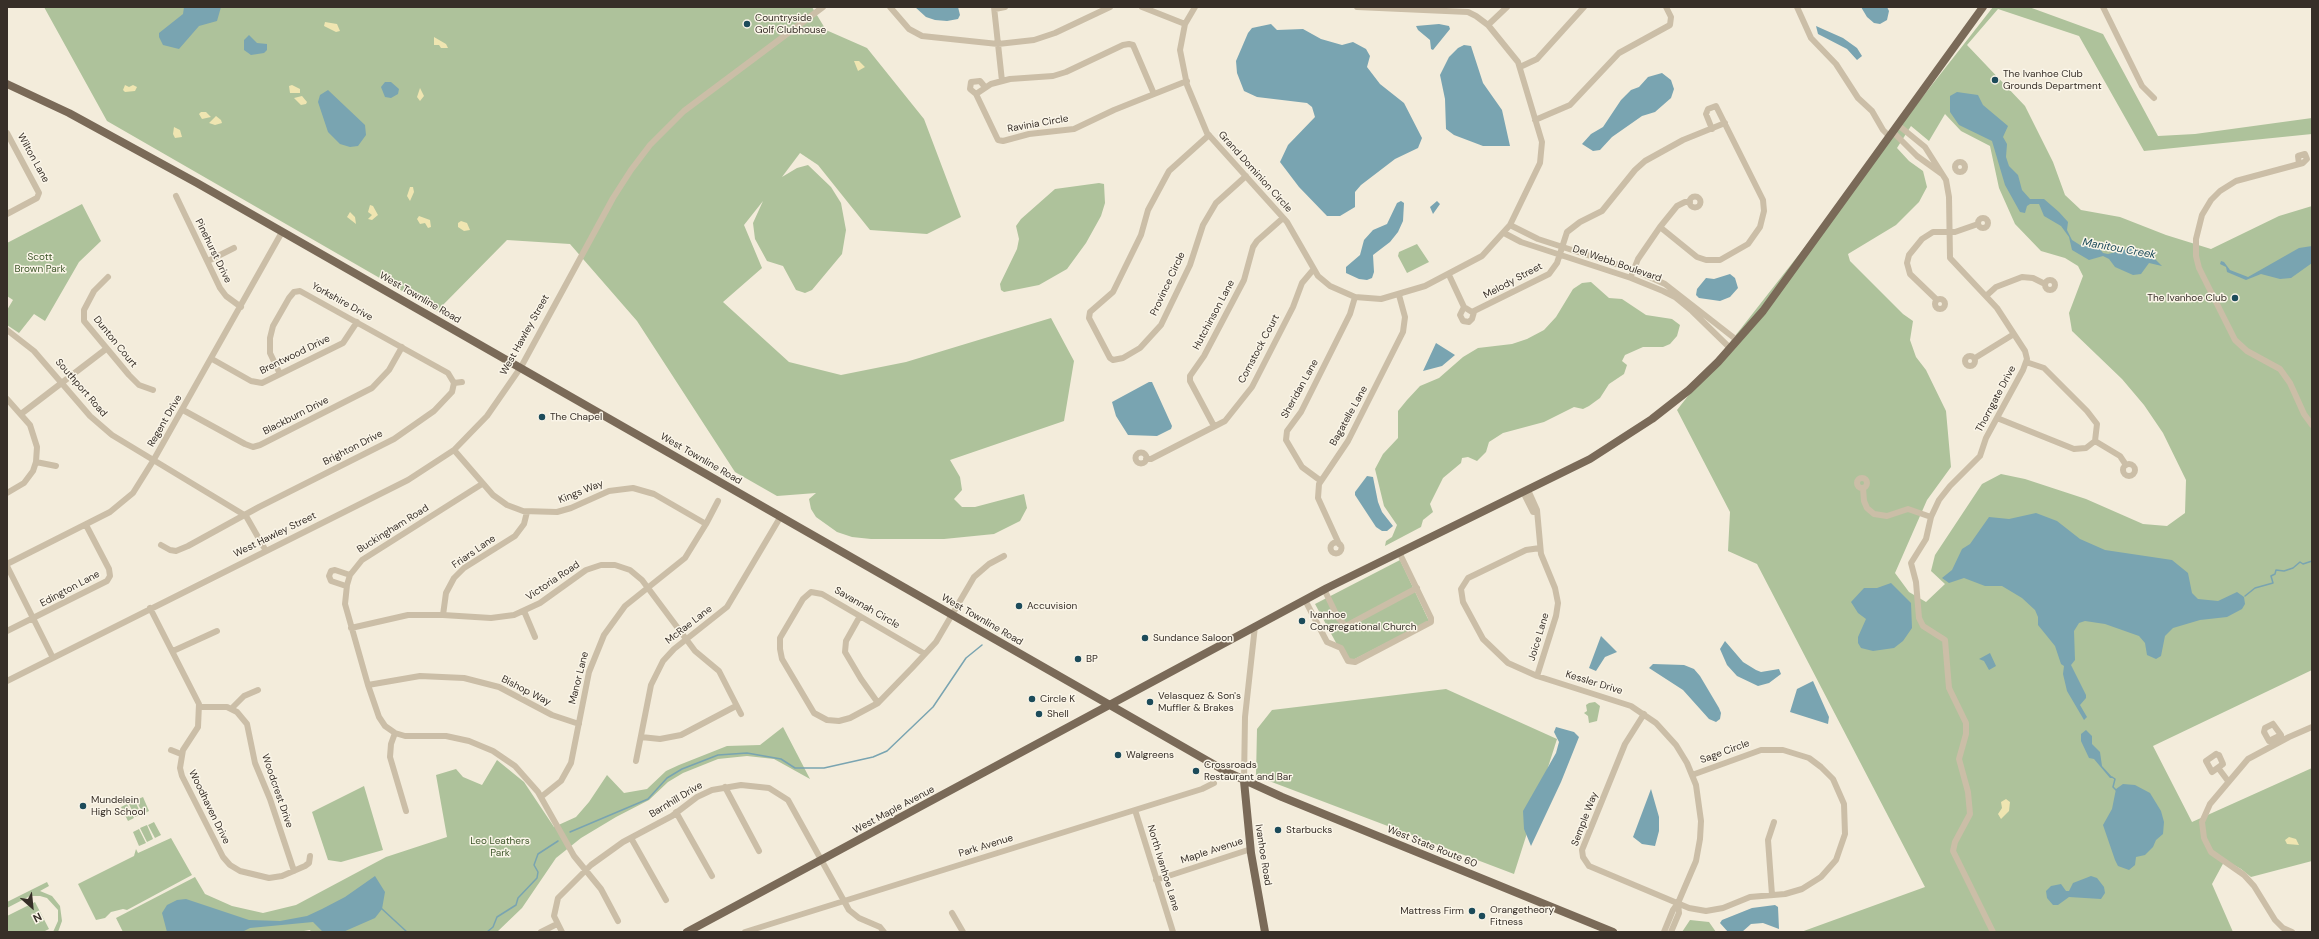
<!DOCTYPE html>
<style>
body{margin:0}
#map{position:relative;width:2319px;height:939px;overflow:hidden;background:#f3ecdb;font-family:"DM Sans",sans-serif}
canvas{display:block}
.frame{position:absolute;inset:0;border:8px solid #372f28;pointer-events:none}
.north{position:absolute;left:12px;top:887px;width:40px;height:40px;-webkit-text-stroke:3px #faf5e8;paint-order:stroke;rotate:153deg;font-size:11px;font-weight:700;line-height:16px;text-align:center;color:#372f28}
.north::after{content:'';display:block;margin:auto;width:14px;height:18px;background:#372f28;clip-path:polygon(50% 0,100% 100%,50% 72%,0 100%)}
</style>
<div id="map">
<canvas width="2319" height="939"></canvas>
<div class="frame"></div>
<div class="north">N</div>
</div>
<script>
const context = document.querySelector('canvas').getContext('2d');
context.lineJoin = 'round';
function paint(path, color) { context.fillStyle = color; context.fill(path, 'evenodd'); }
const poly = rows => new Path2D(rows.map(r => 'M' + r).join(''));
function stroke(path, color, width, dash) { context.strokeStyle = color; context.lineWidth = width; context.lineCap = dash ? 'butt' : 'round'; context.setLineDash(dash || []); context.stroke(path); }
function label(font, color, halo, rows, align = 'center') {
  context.font = font + ' "DM Sans",sans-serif'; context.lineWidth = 3; context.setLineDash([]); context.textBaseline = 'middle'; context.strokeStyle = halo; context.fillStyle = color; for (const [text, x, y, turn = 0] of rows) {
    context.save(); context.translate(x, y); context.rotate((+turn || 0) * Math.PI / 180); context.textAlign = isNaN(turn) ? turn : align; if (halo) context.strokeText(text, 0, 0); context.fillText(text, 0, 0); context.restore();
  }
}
paint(poly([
 [44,7,812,7,826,30,867,48,924,119,961,217,927,234,870,230,818,165,800,153,782,177,797,168,808,165,831,187,841,203,846,230,842,254,812,290,805,293,796,290,783,266,767,261,755,239,753,223,763,201,744,225,762,268,723,302,789,362,841,375,906,362,1051,318,1074,361,1064,421,950,460,960,477,962,490,954,499,962,507,975,507,1024,494,1027,508,1020,521,994,534,944,539,871,539,852,537,837,532,816,517,811,509,809,499,816,493,777,496,735,472,637,321,570,244,507,240,437,311,107,121],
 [1993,7,2029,7,2103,34,2158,136,2195,134,2312,118,2312,134,2144,151,2079,36,1998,9,1967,45,2025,106,2053,162,2065,195,2081,210,2120,217,2166,235,2211,249,2279,216,2312,206,2312,670,2153,746,2192,822,2312,768,2312,861,2251,877,2241,869,2225,860,2212,884,2233,932,1801,932,1925,887,1757,564,1728,551,1730,512,1677,410],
 [1945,114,1961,131,1990,146,1999,188,2015,224,2041,251,2065,258,2078,266,2083,276,2069,313,2072,331,2122,379,2144,405,2163,433,2186,480,2185,513,2167,526,2143,524,2086,499,2025,479,2001,474,1982,484,1935,555,1931,571,1945,584,1926,602,1909,592,1895,573,1927,500,1951,467,1946,411,1926,370,1916,357,1910,340,1913,321,1903,314,1850,261,1848,254,1896,225,1919,202,1927,187,1923,171,1909,161,1897,148,1911,126,1929,141],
 [1099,183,1104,184,1105,203,1101,216,1086,243,1067,269,1039,285,1004,292,1001,290,1000,284,1017,249,1019,239,1016,226,1021,219,1055,189],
 [82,204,101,241,79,262,45,321,34,314,19,333,7,325,7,310,13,300,7,296,7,243],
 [1417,244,1429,262,1407,273,1398,256,1399,252],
 [1591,282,1609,298,1622,299,1646,315,1672,319,1680,325,1677,336,1670,344,1663,347,1643,347,1625,355,1622,361,1627,365,1624,374,1609,384,1600,398,1589,406,1583,409,1574,407,1544,422,1503,433,1489,442,1486,452,1477,461,1468,457,1462,458,1461,463,1443,478,1430,504,1433,512,1423,520,1421,527,1385,546,1386,541,1392,537,1397,525,1384,506,1375,469,1383,454,1398,438,1398,411,1407,400,1420,386,1439,378,1463,357,1478,348,1512,344,1527,339,1544,330,1556,317,1573,289,1582,283],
 [1400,560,1429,621,1347,663,1315,604],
 [1446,689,1557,739,1514,874,1256,776,1257,729,1272,710],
 [1595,702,1600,706,1597,721,1589,723,1588,716,1584,713,1587,711,1586,705,1589,703],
 [783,727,810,779,774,759,747,756,718,759,683,773,668,782,649,800,616,817,581,838,556,858,522,908,497,932,311,932,310,930,298,932,123,932,116,918,195,877,205,894,232,906,263,913,296,905,386,857,447,837,436,775,456,769,463,777,482,785,497,760,524,782,554,827,576,817,589,802,607,775,624,793,647,789,666,771,679,765,727,746,760,745],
 [364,786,383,850,341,862,328,860,312,812],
 [143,797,149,811,143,814,136,800],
 [135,801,141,814,135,817,129,804],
 [127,804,134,818,128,821,121,807],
 [154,822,161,835,155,838,148,825],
 [147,825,153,839,147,842,140,828],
 [139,829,146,843,139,846,133,832],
 [171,838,192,875,127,910,123,909,111,912,105,918,96,920,78,884,134,856,136,849,138,853],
 [47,882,49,886,40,891,52,896,60,906,62,921,58,932,53,932,58,921,58,910,47,898,40,896,30,896,7,908,7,902],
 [35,902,49,929,43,932,7,932,7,916],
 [1690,920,1709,922,1716,932,1682,932]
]), '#aec29b');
paint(poly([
 [325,22,337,24,340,31,336,32,324,26],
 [434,37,446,44,448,48,441,48,439,45,434,45],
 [854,61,859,61,865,67,858,71],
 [125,85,129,87,133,85,137,87,135,91,125,92,123,90],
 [292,85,300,89,300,93,290,93,289,86],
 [420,88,424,96,420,101,417,97],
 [302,96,307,102,306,104,301,105,294,98],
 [201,112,206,112,211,117,202,119,199,114],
 [216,116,221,120,222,123,215,125,209,123],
 [174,127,180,130,182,137,175,138,173,134],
 [410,187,413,187,414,192,410,201,407,196],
 [370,205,373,206,378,215,372,220,368,219,372,215,368,212],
 [350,212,355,217,356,224,347,217],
 [419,216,430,220,431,227,428,228,425,223,420,224,417,219],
 [461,221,467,223,470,230,464,231,458,227,458,223],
 [2006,799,2010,802,2009,811,2001,819,1998,814,2002,808,2001,802],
 [2289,837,2296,839,2299,845,2287,844,2285,840]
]), '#efe5b1');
paint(poly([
 [184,7,221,7,217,21,199,26,179,49,163,45,159,37,159,33,183,14],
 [915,7,958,7,960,15,958,19,947,21,935,20,926,17],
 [1861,7,1887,7,1889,11,1887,20,1880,24,1874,23,1867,17],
 [1271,24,1277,30,1303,29,1321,39,1342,45,1353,42,1366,49,1370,56,1367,67,1380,84,1404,103,1422,138,1418,148,1395,159,1361,185,1355,192,1355,207,1340,216,1327,216,1299,187,1280,162,1288,145,1315,117,1312,107,1307,103,1257,97,1244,91,1237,73,1236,61,1248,33,1252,28],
 [1439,24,1449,26,1450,29,1433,50,1431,49,1430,40,1418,30,1416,26],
 [1816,26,1843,38,1857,48,1862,56,1857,60,1847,49,1818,34],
 [249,35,257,43,267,44,267,50,264,53,251,55,244,50,244,40],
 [1464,45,1471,46,1483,83,1502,110,1510,146,1483,146,1454,135,1446,129,1445,99,1440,75,1449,57,1458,48],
 [1662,73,1671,80,1674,89,1671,98,1655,112,1642,116,1612,137,1600,150,1593,151,1582,144,1591,134,1603,127,1621,100,1631,90,1639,87,1648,77],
 [385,82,391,82,399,89,398,94,391,98,385,97,381,87],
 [328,90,365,125,366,135,358,146,350,147,340,144,328,132,318,102,320,95],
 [1957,92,1978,95,1983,105,2008,126,2003,137,2007,144,2006,157,2009,166,2018,175,2022,190,2030,199,2044,199,2059,212,2068,222,2067,230,2072,240,2080,245,2097,245,2103,253,2108,254,2131,248,2153,257,2162,266,2149,263,2141,274,2133,275,2115,267,2109,259,2103,256,2089,260,2072,250,2069,237,2061,226,2044,216,2039,204,2030,204,2027,206,2025,213,2020,212,2005,185,1992,141,1959,125,1950,112,1950,96],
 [1401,201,1404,203,1403,221,1398,232,1390,242,1373,255,1374,272,1372,278,1367,280,1359,279,1346,273,1346,267,1360,255,1364,240,1373,230,1387,224,1397,203],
 [1437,201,1440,204,1433,214,1430,207],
 [2312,246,2312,263,2291,278,2280,279,2261,274,2246,280,2227,272,2226,267,2220,264,2221,261,2224,262,2230,270,2248,277,2299,248],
 [1730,274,1735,278,1738,288,1730,297,1720,301,1699,298,1696,295,1697,289,1706,278,1714,279],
 [1436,343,1455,355,1442,366,1423,371],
 [1149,382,1152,382,1172,426,1171,429,1157,436,1128,435,1116,416,1112,402],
 [1367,476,1373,477,1378,502,1382,512,1393,526,1387,531,1382,531,1376,527,1355,495,1355,492],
 [2036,513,2057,521,2080,539,2105,550,2172,560,2188,573,2192,593,2198,599,2218,601,2237,592,2244,597,2245,604,2242,609,2227,617,2200,620,2173,628,2165,636,2161,656,2156,659,2147,655,2145,643,2139,636,2105,624,2085,621,2079,623,2074,631,2075,660,2071,665,2086,695,2086,698,2080,705,2087,717,2084,720,2067,691,2063,674,2064,666,2061,664,2055,646,2038,625,2038,617,2035,610,2022,598,2002,586,1985,586,1964,578,1949,583,1942,578,1952,570,1962,549,1970,544,1989,517,2009,519],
 [1891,583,1911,603,1912,628,1903,641,1894,648,1873,651,1861,648,1858,643,1858,637,1866,619,1858,613,1851,602,1864,588,1877,588],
 [1601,636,1617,652,1605,657,1596,671,1589,668],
 [1725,641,1743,662,1756,670,1761,672,1779,669,1781,674,1769,683,1758,686,1737,676,1727,665,1720,649],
 [1990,653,1996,666,1989,670,1984,661,1979,659],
 [1653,664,1684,665,1694,669,1700,676,1719,708,1721,713,1720,719,1716,722,1709,719,1683,690,1649,668],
 [1813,681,1829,717,1828,724,1790,712,1797,689],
 [1556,727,1574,732,1579,737,1561,782,1531,846,1524,829,1523,811,1556,753,1559,742,1554,732],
 [2086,730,2092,736,2092,744,2100,752,2102,766,2113,778,2110,778,2094,759,2089,758,2081,741,2081,734],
 [2123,784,2135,785,2150,793,2161,811,2164,822,2163,834,2156,840,2153,847,2145,855,2136,857,2135,865,2129,870,2118,866,2115,860,2103,825,2112,809,2116,789],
 [1651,789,1659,817,1659,831,1655,846,1642,844,1633,837],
 [375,876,385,892,382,909,375,918,343,932,323,932,313,922,250,928,242,932,167,932,162,913,167,905,177,900,186,899,249,920,280,921,307,916,322,909,345,897],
 [2091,876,2097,878,2104,887,2105,893,2101,899,2069,897,2058,905,2053,905,2047,898,2046,891,2051,886,2061,884,2066,891,2069,891,2073,883],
 [1775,905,1778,907,1779,929,1763,923,1751,924,1742,932,1728,932,1720,923,1722,920,1752,908]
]), '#79a4b1');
stroke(poly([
 [2245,596,2255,588,2273,583,2271,576,2275,574,2276,570,2284,571,2293,568,2300,562,2303,564,2312,561],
 [2112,777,2115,779,2113,787,2117,791],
 [570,832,648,799,667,778,682,769,718,755,747,753,781,759,795,768,824,768,873,757,887,751,933,707,966,658,982,645],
 [381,908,407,932],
 [487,932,493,927,497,917,516,905,518,898,537,878,538,872,534,865,538,854,558,841]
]), '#79a4b1', 1.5);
stroke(poly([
 [890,7,909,29,922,36,998,44,1034,40,1055,33,1110,7],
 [994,7,1002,81],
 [1142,7,1185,24],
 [1195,7,1185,24,1180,50,1187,85,1207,133,1287,222,1318,276,1330,286,1355,297,1381,299,1425,286,1482,256,1510,225,1540,163,1542,142,1518,62,1488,25,1476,16,1468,12,1357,7],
 [1797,7,1811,38,1836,64,1858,98,1872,111,1883,130,1889,136],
 [2103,7,2142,86,2154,98],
 [995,9,1005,7],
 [1488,25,1507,7],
 [1520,67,1537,59,1584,7],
 [976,94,970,89,971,82,980,81,985,87],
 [1154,94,1133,45,1129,44,1123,45,1066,72,1053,76,1010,79,991,84,976,94,998,140,1003,141,1029,134,1074,129,1114,110,1134,102,1187,81],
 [1535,120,1570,105,1619,53,1670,25,1671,17,1666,7],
 [1898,125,1925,147,1946,180,1949,197,1950,258,1997,308,2025,351,2027,359,2023,370,1986,438,1980,456,1950,486,1939,500,1931,517,1926,539,1911,563,1916,582,1919,618,1923,626,1945,640,1949,688,1966,723,1966,734,1959,759,1968,792,1970,814,1955,842,1953,851,1993,932],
 [1893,132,1917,156,1942,174],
 [7,133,39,193,37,198,7,214],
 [1209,135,1169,171,1148,210,1141,235,1113,292,1090,312,1089,318,1110,358,1113,360,1123,358,1140,348,1161,325,1190,265,1203,225,1216,203,1246,176],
 '1955 167a5 5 0 1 1 10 0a5 5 0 1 1-10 0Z',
 [2299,164,2298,156,2305,154,2307,159,2303,163,2236,181,2220,191,2211,200,2202,215,2196,239,2196,256,2199,268,2235,340,2247,351,2280,369,2290,383,2304,414,2312,425],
 [176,196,220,288,226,296,241,307],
 '1689.5 202a5.5 5.5 0 1 1 11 0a5.5 5.5 0 1 1-11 0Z',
 '1978 223a5 5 0 1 1 10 0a5 5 0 1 1-10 0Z',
 [1510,225,1538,239,1634,270,1665,284,1738,341],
 [1660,227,1697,257,1706,260,1720,260,1748,244,1760,227,1764,211,1763,200,1716,106,1708,109,1706,114,1712,129],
 [1504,233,1521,242,1631,278,1663,291,1675,297,1692,311,1731,349],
 [208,261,234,248],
 [1632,274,1638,259,1660,227,1677,206,1685,202,1690,202],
 [1449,275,1464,307,1472,312,1549,274,1557,263,1567,232,1580,222,1602,211,1635,170,1645,161,1683,140,1725,123],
 [108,277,94,291,84,310,84,321,129,375,139,385,153,390],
 '2045 285a5 5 0 1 1 10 0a5 5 0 1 1-10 0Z',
 [1986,296,1996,287,2022,277,2033,278,2045,284],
 '1935 304a5 5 0 1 1 10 0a5 5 0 1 1-10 0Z',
 [1937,300,1910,274,1907,263,1909,255,1922,239,1933,232,1955,232,1978,224],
 [1464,307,1460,315,1463,321,1469,322,1472,319,1474,312],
 [7,330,34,351,90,416,112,435,246,516,266,551],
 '1965 361a5 5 0 1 1 10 0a5 5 0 1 1-10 0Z',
 [1975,358,2014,334],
 [212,359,251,381,262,383,343,343,357,322],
 [454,383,462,382],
 [7,399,30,425,37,447,36,462,33,471,24,483,7,493],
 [183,410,245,444,253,447,260,445,372,388,389,370,402,347],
 [21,414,106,349],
 [1997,418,2074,449,2086,448,2095,441,2097,424,2087,411,2044,368,2026,362],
 [1214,426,1190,381,1190,376,1204,356,1244,280,1253,247,1257,241,1283,218],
 [2095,441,2120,456,2126,465],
 [454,450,493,495,507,505,523,511,557,512,571,508,609,491,633,488,654,494,706,524],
 '1135.5 458a5.5 5.5 0 1 1 11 0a5.5 5.5 0 1 1-11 0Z',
 [1146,459,1151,459,1225,421,1252,387,1293,307,1302,283,1313,270],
 [36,462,56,466],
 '2123 470a6 6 0 1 1 12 0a6 6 0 1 1-12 0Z',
 '1857 483a5 5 0 1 1 10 0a5 5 0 1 1-10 0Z',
 [1321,481,1302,467,1286,440,1287,431,1301,412,1350,314,1355,297],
 [482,484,362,560,350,575,347,585,345,604,368,685,379,717,385,726,395,733,405,736,446,736,469,741,493,751,515,766,538,792,574,856,601,889,618,921],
 [1863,488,1864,501,1867,508,1874,514,1887,516,1908,509,1931,517],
 [1528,490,1537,510,1541,554,1555,588,1558,603,1556,616,1537,676],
 [1523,492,1533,512,1536,512],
 '1330.5 548a5.5 5.5 0 1 1 11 0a5.5 5.5 0 1 1-11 0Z',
 [1339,544,1318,498,1319,484,1348,441,1403,332,1405,317,1399,295],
 [161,545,170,550,176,551,188,546,259,507,394,439,434,411,452,392,454,383,448,373,300,291,294,292,289,298,273,326,270,338,270,353,280,374],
 [1540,548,1526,550,1468,578,1461,589,1463,602,1483,639,1508,663,1537,676,1631,706,1656,723,1676,745,1687,763,1696,785,1701,821,1700,839,1696,861,1678,903],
 [7,564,110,512,133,493,153,461,282,232],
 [7,566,53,658],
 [346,586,331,581,329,576,331,571,335,570,350,575],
 [1324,589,1338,618,1346,626,1417,588],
 [1305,600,1327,642,1341,648,1348,661,1355,662,1431,622,1431,618,1399,552],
 [150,608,199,704,198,727,183,750,180,768,182,776,223,857,230,865,240,871,269,878,282,876,305,866,309,863,310,856],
 [524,611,535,637],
 [443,615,446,593,454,578,464,568,515,536,524,524,527,512],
 [860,616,846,641,845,652,861,679,878,703],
 [351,628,408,615,443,615,491,618,514,615,540,603,586,570,601,565,615,565,630,570,642,580,695,651,719,671,741,714],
 [7,631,107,581,110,576,109,569,86,525],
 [173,651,217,631],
 [925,654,822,594,811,592,803,599,780,638,780,649,782,659,814,713,827,720,839,721,850,718,878,703,912,668,936,642,974,577,989,564,1004,556],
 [7,681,408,480,454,450,487,416,521,367,613,198,631,170,650,145,684,111,823,7],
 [368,685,420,676,464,678,499,687,552,715,579,724],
 [199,707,227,707,237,712,247,724,255,763,270,799,294,871],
 [232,708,244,696,258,690],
 [1644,714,1625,744,1582,850,1583,857,1589,866,1689,908,1706,911,1723,908,1750,897,1785,894,1802,889,1821,877,1836,860,1845,834,1844,804,1833,779,1821,767,1809,758,1783,750,1761,750,1692,775],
 [2273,724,2281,735,2269,741,2264,732,2265,728,2273,724],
 [395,733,391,744,390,757,406,811],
 [641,737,660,739,681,735,736,706],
 [171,750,181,754],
 [2216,754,2219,755,2223,764,2212,772,2206,761,2216,754],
 [636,761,651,685,663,661,674,649,727,607,781,516],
 [2219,769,2228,781],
 [1244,781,1245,717,1255,626],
 [725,787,759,851],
 [541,797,561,781,571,763,589,672,604,635,625,606,685,558,706,524,718,501],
 [1135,810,1173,932],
 [676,812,712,876],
 [631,838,666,900],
 [1156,880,1251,849],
 [1772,895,1768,840,1774,822],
 [952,913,963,932],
 [541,932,557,924],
 [562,932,554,916,558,898,591,865,623,842,672,816,697,797,712,790,741,785,769,788,788,800,849,910,859,918,880,927,884,932],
 [745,932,1202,789,1214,783],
 [1664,932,1673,910,1678,903,1679,913,1671,932],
 [2292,932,2283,928,2275,920,2254,886,2244,875,2211,852,2204,838,2202,822,2210,804,2248,759,2289,737,2312,727]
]), '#cbbea7', 6);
stroke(poly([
 [7,84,69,113,197,183,1227,772,1282,797,1613,932],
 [1244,781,1251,853,1265,932],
 [687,932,1327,588,1590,459,1652,419,1689,390,1718,362,1763,311,1983,7]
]), '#7a6a58', 8);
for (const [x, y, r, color] of [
 [747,24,4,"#1c4b5a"],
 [1995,80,4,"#1c4b5a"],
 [2235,298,4,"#1c4b5a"],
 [542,417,4,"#1c4b5a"],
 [1019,606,4,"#1c4b5a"],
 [1302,621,4,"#1c4b5a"],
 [1145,638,4,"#1c4b5a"],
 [1078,659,4,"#1c4b5a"],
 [1032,699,4,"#1c4b5a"],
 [1150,702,4,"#1c4b5a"],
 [1039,714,4,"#1c4b5a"],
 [1118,755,4,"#1c4b5a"],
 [1196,771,4,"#1c4b5a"],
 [83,806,4,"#1c4b5a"],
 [1278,830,4,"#1c4b5a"],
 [1472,911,4,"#1c4b5a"],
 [1482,916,4,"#1c4b5a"]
]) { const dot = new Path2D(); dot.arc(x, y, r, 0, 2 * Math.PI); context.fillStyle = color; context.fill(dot); stroke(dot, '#faf5e8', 1.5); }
label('10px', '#372f28', '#faf5e8', [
 ["Countryside",755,18],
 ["Golf Clubhouse",755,30],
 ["The Ivanhoe Club",2003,74],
 ["Grounds Department",2003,86],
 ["The Ivanhoe Club",2227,298,"right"],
 ["The Chapel",550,417],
 ["Accuvision",1027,606],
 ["Ivanhoe",1310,615],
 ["Congregational Church",1310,627],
 ["Sundance Saloon",1153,638],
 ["BP",1086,659],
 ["Velasquez & Son's",1158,696],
 ["Muffler & Brakes",1158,708],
 ["Circle K",1040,699],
 ["Shell",1047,714],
 ["Walgreens",1126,755],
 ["Crossroads",1204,765],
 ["Restaurant and Bar",1204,777],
 ["Mundelein",91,800],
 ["High School",91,812],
 ["Starbucks",1286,830],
 ["Orangetheory",1490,910],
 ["Fitness",1490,922],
 ["Mattress Firm",1464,911,"right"]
], 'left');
label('10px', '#372f28', '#faf5e8', [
 ["Ravinia Circle",1038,124,-10],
 ["Wilton Lane",33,158,61],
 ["Grand Dominion Circle",1255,172,48],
 ["Pinehurst Drive",213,251,64],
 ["Del Webb Boulevard",1617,264,19],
 ["Melody Street",1513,281,-28],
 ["Province Circle",1168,284,-65],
 ["West Townline Road",420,298,30],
 ["Yorkshire Drive",342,302,29],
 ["Hutchinson Lane",1214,315,-62],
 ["West Hawley Street",525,335,-61],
 ["Dunton Court",115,342,51],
 ["Comstock Court",1259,349,-62],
 ["Brentwood Drive",295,355,-26],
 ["Southport Road",81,388,49],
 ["Sheridan Lane",1300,389,-61],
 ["Thorngate Drive",1996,399,-62],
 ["Blackburn Drive",296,416,-27],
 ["Bagatelle Lane",1349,416,-61],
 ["Regent Drive",165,421,-60],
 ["Brighton Drive",353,448,-27],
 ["West Townline Road",701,459,30],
 ["Kings Way",581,492,-22],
 ["Buckingham Road",393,529,-32],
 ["West Hawley Street",275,535,-26],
 ["Friars Lane",474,552,-35],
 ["Victoria Road",553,581,-34],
 ["Edington Lane",70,589,-28],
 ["Savannah Circle",867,608,30],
 ["West Townline Road",982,620,30],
 ["McRae Lane",689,625,-38],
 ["Joice Lane",1539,637,-73],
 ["Manor Lane",579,678,-76],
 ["Kessler Drive",1594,683,17],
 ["Bishop Way",526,691,27],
 ["Sage Circle",1725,752,-20],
 ["Woodcrest Drive",277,791,71],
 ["Barnhill Drive",676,800,-31],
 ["Woodhaven Drive",209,807,64],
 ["West Maple Avenue",894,810,-28],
 ["Semple Way",1585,819,-69],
 ["Park Avenue",986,846,-17],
 ["West State Route 60",1432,847,22],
 ["Maple Avenue",1212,851,-18],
 ["Ivanhoe Road",1263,855,81],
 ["North Ivanhoe Lane",1163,868,73]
]);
label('10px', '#3e562a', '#faf5e8', [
 ["Scott",40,257],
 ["Brown Park",40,269],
 ["Leo Leathers",500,841],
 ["Park",500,853]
]);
label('italic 11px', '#1c4b5a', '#faf5e8', [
 ["Manitou Creek",2119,249,10]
]);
</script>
